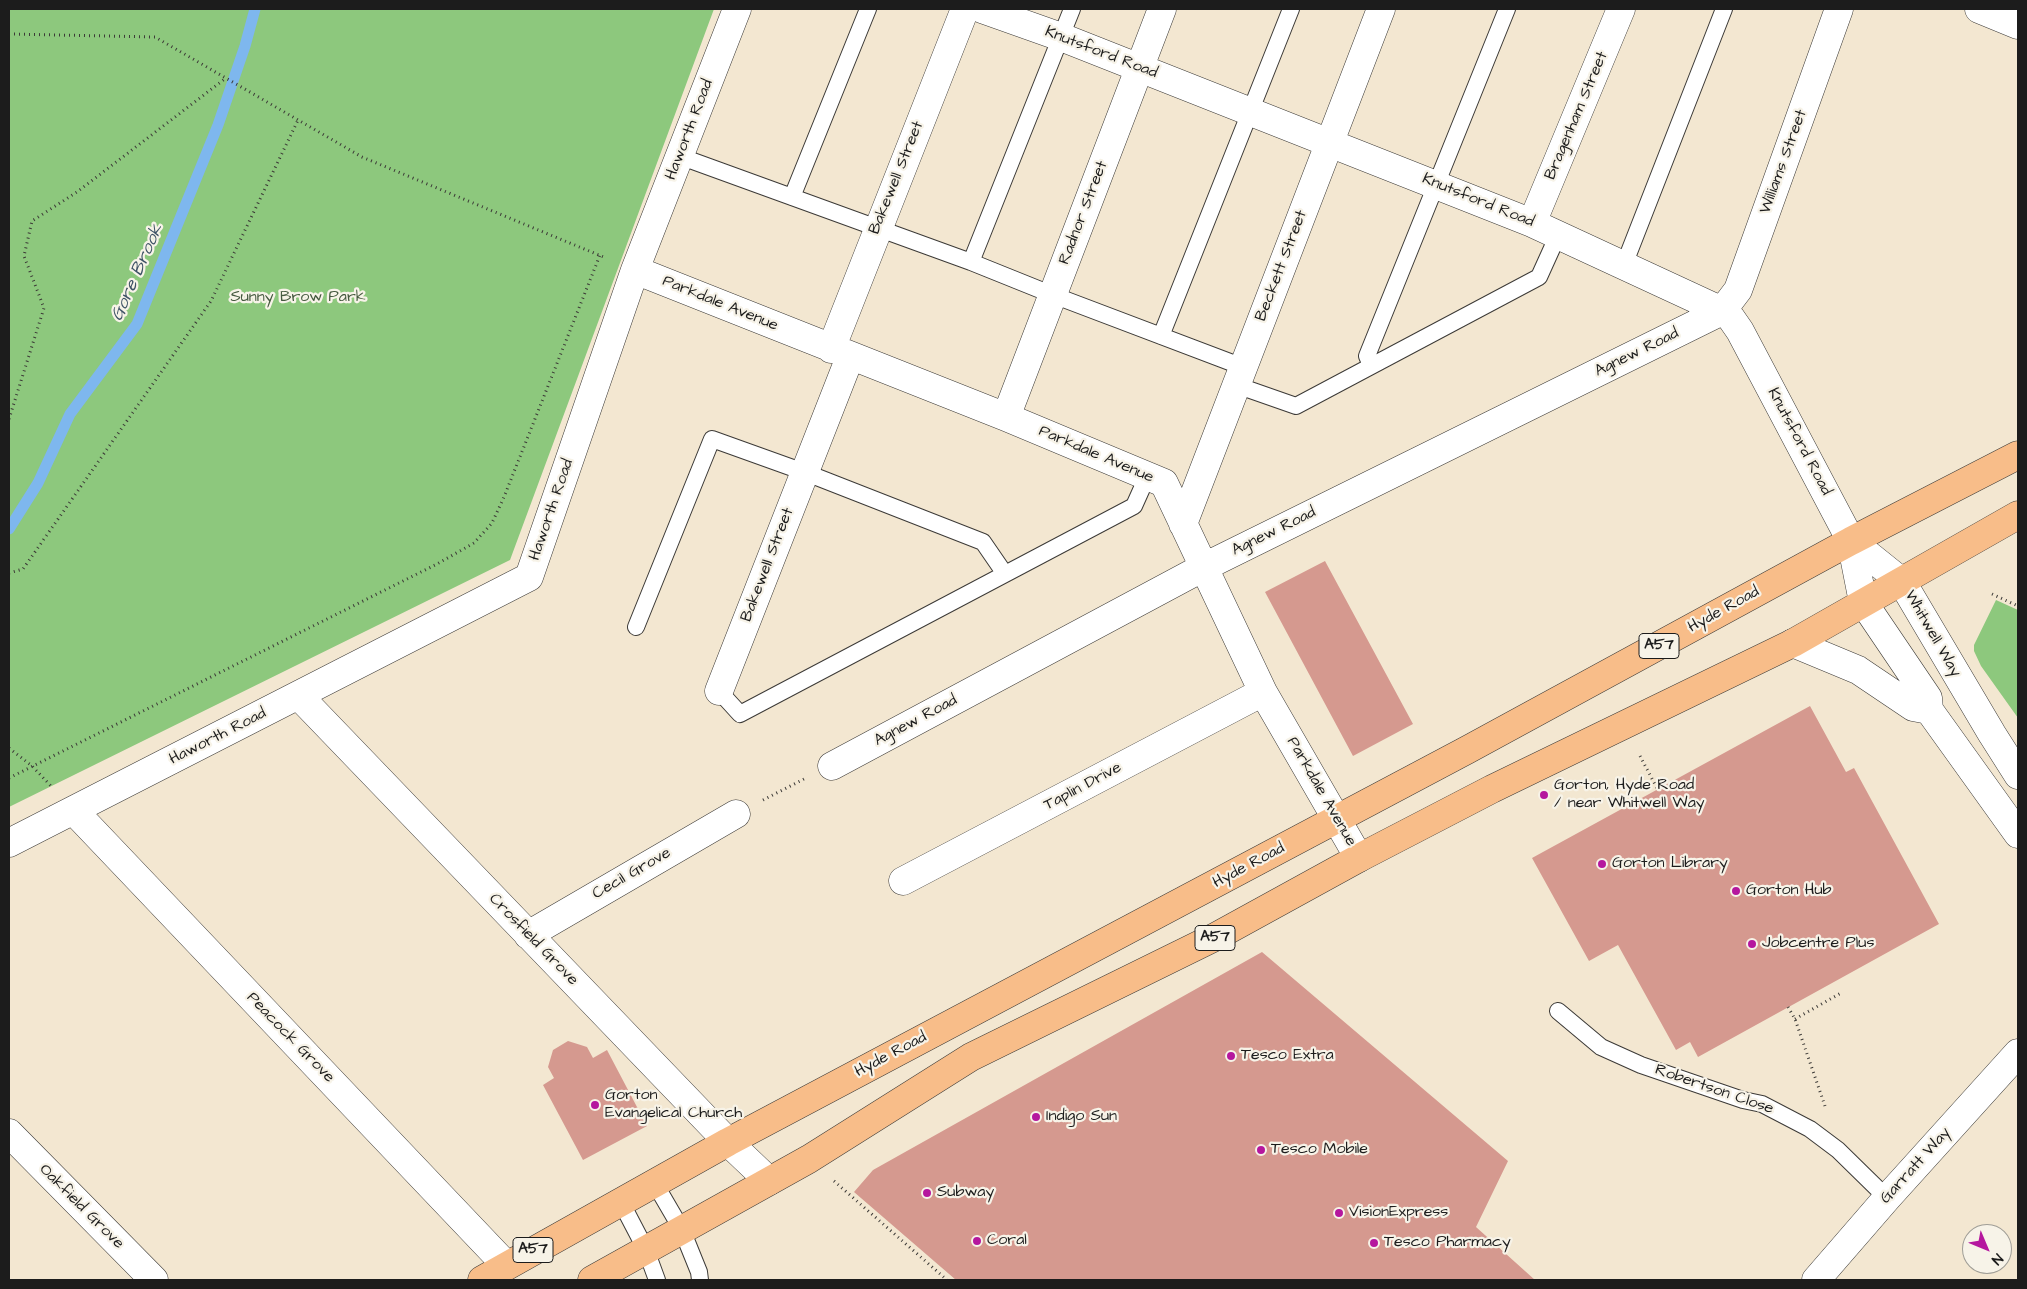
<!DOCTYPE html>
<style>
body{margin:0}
#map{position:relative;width:2027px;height:1289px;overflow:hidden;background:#f3e7d1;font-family:"Architects Daughter",sans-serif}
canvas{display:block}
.frame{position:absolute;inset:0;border:10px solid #1c1c1c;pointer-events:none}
.north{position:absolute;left:1962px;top:1224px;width:50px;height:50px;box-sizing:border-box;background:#f7f3e8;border:1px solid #9f9d96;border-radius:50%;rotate:135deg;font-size:14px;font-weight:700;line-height:20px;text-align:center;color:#1c1c1c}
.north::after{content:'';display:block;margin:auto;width:18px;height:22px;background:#b5179e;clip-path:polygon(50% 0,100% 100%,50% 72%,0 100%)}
</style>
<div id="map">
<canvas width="2027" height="1289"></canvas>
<div class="frame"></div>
<div class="north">N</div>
</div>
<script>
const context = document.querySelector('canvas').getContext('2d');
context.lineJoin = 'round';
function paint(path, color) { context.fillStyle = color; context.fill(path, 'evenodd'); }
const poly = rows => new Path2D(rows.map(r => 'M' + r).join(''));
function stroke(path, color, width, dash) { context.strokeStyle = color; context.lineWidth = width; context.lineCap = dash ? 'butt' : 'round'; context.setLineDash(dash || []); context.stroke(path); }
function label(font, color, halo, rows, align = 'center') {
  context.font = font + ' "Architects Daughter",sans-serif'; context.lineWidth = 4.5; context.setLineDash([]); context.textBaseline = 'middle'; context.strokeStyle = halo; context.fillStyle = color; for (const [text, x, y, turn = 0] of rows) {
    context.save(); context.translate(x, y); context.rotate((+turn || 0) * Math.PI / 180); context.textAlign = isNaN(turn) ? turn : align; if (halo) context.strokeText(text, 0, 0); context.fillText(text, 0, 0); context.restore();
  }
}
paint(poly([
 [9,9,714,9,510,560,9,807],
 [1996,600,2018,610,2018,718,1981,666,1974,651,1974,645]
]), '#8dc87d');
stroke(poly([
 [9,529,38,483,70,414,137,324,218,125,245,46,255,9]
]), '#7eb7ee', 11);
paint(poly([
 [1325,561,1413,724,1353,756,1265,592],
 [1810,706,1846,772,1854,768,1939,924,1698,1057,1690,1042,1676,1050,1618,945,1589,961,1532,858],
 [1262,952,1508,1161,1476,1227,1535,1280,956,1280,854,1192,873,1170],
 [568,1041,587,1047,593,1058,607,1050,647,1126,583,1160,543,1085,554,1078,548,1067,553,1050]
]), '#d5998f');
const lane = poly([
 [679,156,971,262,1053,295,1243,367],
 [792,197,868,9],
 [971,262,1072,9],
 [1624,265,1724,9],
 [1161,336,1291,9],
 [1371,365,1367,356,1507,9],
 [1236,385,1296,406,1539,277,1558,235],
 [636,627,712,439,804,472,983,542,1005,574],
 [719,691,740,714,1134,506,1147,477],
 [1558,1011,1601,1047,1641,1065,1743,1100,1762,1104,1810,1129,1838,1150,1887,1198],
 [654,1182,682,1230,699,1272,700,1280],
 [621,1202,646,1250,657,1280]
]);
const street = poly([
 [982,9,1061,37,1532,223,1722,311,1731,318,1740,331,1851,541,1863,602,1928,698,1929,710,2018,834],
 [1979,9,2018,25],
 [1532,223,1621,9],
 [635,270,1006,417,1164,483,1263,692,1359,858],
 [831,349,965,9],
 [1006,417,1162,9],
 [1183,524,1381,9],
 [1851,541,1902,582,1992,734,2018,775],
 [1793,643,1858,670,1913,707,1929,710],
 [719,691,850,357],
 [299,696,728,1142,769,1181],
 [832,766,1204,567,1722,311,1738,290,1839,9],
 [74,811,506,1265],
 [9,843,529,577,635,270,737,9],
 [903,881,1263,692],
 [528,935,736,814],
 [9,1133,154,1280],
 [1816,1280,1887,1198,2018,1053]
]);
const highway = poly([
 [482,1280,728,1142,1467,750,1851,541,2018,455],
 [592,1280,809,1159,971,1057,1217,936,1359,858,1492,789,1793,643,2018,515]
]);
stroke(lane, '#3c3a37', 18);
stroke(street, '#3c3a37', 29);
stroke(highway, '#3c3a37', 29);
stroke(poly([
 [9,34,155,37,362,157,606,258],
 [9,419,44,308,24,256,32,221,77,192,226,78],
 [9,573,23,569,211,301,298,120],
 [1992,594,2018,606],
 [9,748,32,766,51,786],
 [1640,756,1658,790],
 [9,778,437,564,474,543,492,523,504,497,600,255],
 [763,800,804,779],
 [1788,1007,1795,1019,1825,1106],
 [1795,1019,1841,993],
 [834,1181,947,1280]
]), '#3c3a37', 3, [1, 4]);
stroke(lane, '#fff', 16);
stroke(street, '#fff', 28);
stroke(highway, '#f8bd89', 28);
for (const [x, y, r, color] of [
 [1544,795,5,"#b5179e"],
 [1602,864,5,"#b5179e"],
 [1736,891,5,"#b5179e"],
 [1752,944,5,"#b5179e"],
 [1231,1056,5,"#b5179e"],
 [595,1105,5,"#b5179e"],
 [1036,1117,5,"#b5179e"],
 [1261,1150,5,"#b5179e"],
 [927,1193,5,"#b5179e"],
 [1339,1213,5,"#b5179e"],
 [977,1241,5,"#b5179e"],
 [1374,1243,5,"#b5179e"]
]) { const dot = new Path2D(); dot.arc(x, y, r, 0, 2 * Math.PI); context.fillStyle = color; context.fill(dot); stroke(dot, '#f7f3e8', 2); }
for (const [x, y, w] of [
 [1659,646,40],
 [1215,938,40],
 [533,1250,40]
]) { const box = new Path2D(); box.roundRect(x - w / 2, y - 12.5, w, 25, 4); context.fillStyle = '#f7f3e8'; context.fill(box); stroke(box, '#1c1c1c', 1); }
label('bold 15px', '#1c1c1c', null, [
 ["A57",1659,646],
 ["A57",1215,938],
 ["A57",533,1250]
]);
label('16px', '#1c1c1c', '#f7f3e8', [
 ["Knutsford Road",1101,53,21],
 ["Bragenham Street",1577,116,-67],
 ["Haworth Road",690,130,-69],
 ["Williams Street",1784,162,-70],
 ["Bakewell Street",897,178,-68],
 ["Knutsford Road",1478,201,22],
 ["Radnor Street",1084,213,-69],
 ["Beckett Street",1282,266,-69],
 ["Parkdale Avenue",720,304,22],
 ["Agnew Road",1637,353,-26],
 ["Knutsford Road",1799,442,62],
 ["Parkdale Avenue",1096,455,23],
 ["Haworth Road",552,510,-71],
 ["Agnew Road",1274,532,-26],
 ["Bakewell Street",768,565,-69],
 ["Hyde Road",1724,610,-29],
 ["Whitwell Way",1932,634,60],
 ["Agnew Road",916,721,-28],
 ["Haworth Road",218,737,-27],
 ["Taplin Drive",1083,787,-28],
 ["Parkdale Avenue",1321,792,60],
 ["Hyde Road",1249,866,-28],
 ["Cecil Grove",632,874,-30],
 ["Crosfield Grove",533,940,46],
 ["Peacock Grove",290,1038,46],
 ["Hyde Road",891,1055,-28],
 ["Robertson Close",1714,1090,19],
 ["Garratt Way",1916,1166,-48],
 ["Oakfield Grove",81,1207,45]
]);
label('16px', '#44583e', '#f7f3e8', [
 ["Sunny Brow Park",298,298]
]);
label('16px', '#1c1c1c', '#f7f3e8', [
 ["Gorton, Hyde Road",1554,786],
 ["/ near Whitwell Way",1554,804],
 ["Gorton Library",1612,864],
 ["Gorton Hub",1746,891],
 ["Jobcentre Plus",1762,944],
 ["Tesco Extra",1241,1056],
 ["Gorton",605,1096],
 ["Evangelical Church",605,1114],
 ["Indigo Sun",1046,1117],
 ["Tesco Mobile",1271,1150],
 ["Subway",937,1193],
 ["VisionExpress",1349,1213],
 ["Coral",987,1241],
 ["Tesco Pharmacy",1384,1243]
], 'left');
label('italic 18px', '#3e5266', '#f7f3e8', [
 ["Gore Brook",138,273,-66]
]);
</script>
